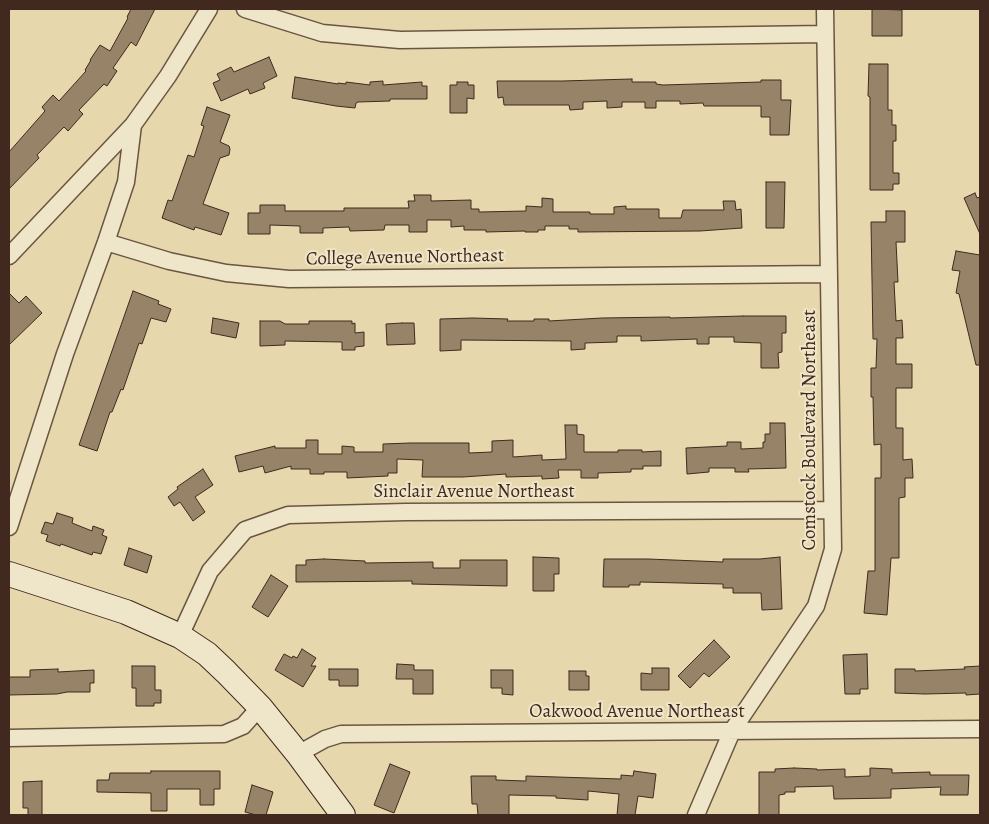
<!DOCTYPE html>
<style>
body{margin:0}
#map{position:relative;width:989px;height:824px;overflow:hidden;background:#e6d8ac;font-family:Alegreya,serif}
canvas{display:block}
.frame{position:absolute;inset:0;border:10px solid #41291f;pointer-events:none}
</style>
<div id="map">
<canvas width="989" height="824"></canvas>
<div class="frame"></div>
</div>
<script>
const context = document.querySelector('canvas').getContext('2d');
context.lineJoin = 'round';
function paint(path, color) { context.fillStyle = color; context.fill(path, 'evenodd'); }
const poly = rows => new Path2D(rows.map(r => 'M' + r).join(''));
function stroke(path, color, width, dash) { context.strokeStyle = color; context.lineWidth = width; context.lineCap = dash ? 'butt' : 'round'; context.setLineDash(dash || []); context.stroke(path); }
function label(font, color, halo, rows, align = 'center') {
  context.font = font + ' Alegreya,serif'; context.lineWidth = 4; context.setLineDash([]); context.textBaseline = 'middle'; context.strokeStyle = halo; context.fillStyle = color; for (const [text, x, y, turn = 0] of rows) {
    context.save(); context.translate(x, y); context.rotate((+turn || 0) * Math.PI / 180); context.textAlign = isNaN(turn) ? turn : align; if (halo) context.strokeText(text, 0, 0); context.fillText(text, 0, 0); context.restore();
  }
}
const building = poly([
 [131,9,155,9,136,46,131,42,113,68,117,71,107,86,104,84,79,110,83,114,68,131,64,127,37,155,39,158,9,189,9,152,45,111,42,107,53,95,59,101,86,71,85,70,91,60,90,60,100,45,110,51,128,18,127,17,131,9],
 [872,9,902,10,902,36,872,36,872,9],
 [269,57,277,76,263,83,265,88,250,94,248,89,221,101,213,83,220,80,217,74,231,67,234,72,269,57],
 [869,64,888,64,888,110,892,110,892,125,896,125,896,141,893,141,893,173,899,173,899,184,893,184,893,190,870,190,870,97,868,96,869,64],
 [295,77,338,84,338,83,346,84,346,82,370,85,370,82,383,81,383,85,422,82,422,86,427,86,427,99,390,99,390,101,358,102,356,103,355,108,336,106,292,98,295,77],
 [632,79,632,82,656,82,656,84,663,85,761,82,761,80,781,80,781,100,791,100,789,135,770,135,770,117,761,117,761,106,704,106,703,103,680,104,680,101,656,101,656,108,645,108,645,102,622,102,622,107,607,108,607,101,583,102,583,109,570,110,569,105,504,105,503,97,498,98,497,81,562,81,632,79],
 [457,82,468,82,468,85,474,85,474,99,467,98,467,113,450,113,450,85,457,85,457,82],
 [207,107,230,115,220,142,229,146,230,149,229,155,220,158,203,204,229,213,221,235,195,227,194,230,162,218,168,200,172,201,188,155,194,157,204,126,201,125,207,107],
 [766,182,785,182,784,228,766,228,766,182],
 [975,193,977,198,980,197,980,234,964,198,975,193],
 [414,195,431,195,431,201,471,200,471,209,479,209,479,212,526,211,526,206,542,207,542,198,553,199,553,212,590,212,590,214,614,214,614,207,626,206,626,209,659,209,659,218,681,218,683,210,724,210,723,201,735,201,736,210,741,209,742,228,700,231,578,232,578,229,569,229,569,226,545,226,545,230,538,230,538,232,525,232,525,231,486,232,486,230,464,230,464,226,451,227,451,220,427,220,427,232,409,232,409,225,385,225,384,230,350,231,349,227,323,228,323,233,300,233,300,226,270,225,270,234,248,234,248,213,260,213,260,205,285,205,285,211,344,211,344,208,409,208,408,201,415,201,414,195],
 [886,211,905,211,905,242,896,242,898,282,894,282,896,321,902,320,903,338,896,338,896,364,912,364,912,388,896,388,896,428,903,428,903,460,912,459,913,478,905,478,905,497,899,498,899,558,891,558,887,615,864,613,868,571,875,571,875,478,881,478,881,444,874,445,873,397,871,397,871,368,876,368,877,339,873,339,871,222,886,222,886,211],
 [956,251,980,255,980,365,976,365,959,294,956,293,960,271,952,270,956,251],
 [133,291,159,301,158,304,171,309,166,322,151,318,142,344,139,343,123,390,121,389,112,412,110,412,97,451,79,445,133,291],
 [9,293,19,303,26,296,42,313,9,345,9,293],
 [743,316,786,316,786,333,782,333,782,352,778,353,779,368,761,368,761,343,734,342,734,337,709,337,709,344,697,344,697,339,641,341,641,336,617,336,617,342,585,343,585,349,571,350,571,341,461,340,461,350,440,351,440,319,473,318,508,319,507,321,534,321,534,319,549,319,549,321,602,318,670,317,670,318,743,316],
 [213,318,239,323,236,338,211,333,213,318],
 [260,321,280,321,285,324,309,324,309,321,352,321,352,324,355,323,355,333,364,332,364,346,355,347,355,350,342,350,342,342,285,341,285,345,260,346,260,321],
 [402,323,414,323,415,344,387,345,386,324,402,323],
 [770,423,785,423,786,468,748,469,749,472,735,472,735,468,709,468,709,472,687,474,686,448,727,446,727,442,741,442,741,449,763,448,763,442,765,442,765,434,770,434,770,423],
 [565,425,577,425,577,434,584,435,584,452,618,452,618,450,642,450,642,452,661,451,661,466,643,466,643,469,631,469,631,472,598,473,598,478,581,478,581,470,558,470,559,478,542,479,542,476,506,477,506,474,463,477,422,477,423,460,397,459,397,473,388,473,388,476,347,478,347,472,324,472,324,474,310,474,310,469,291,469,291,466,265,473,263,466,239,472,235,456,275,446,275,448,306,448,306,440,318,440,318,454,342,454,342,446,354,447,354,452,383,452,383,444,410,443,469,443,469,453,492,452,492,441,513,440,513,457,542,455,542,460,566,459,565,425],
 [203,469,213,485,195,497,205,512,193,521,180,502,174,506,168,497,178,489,177,487,203,469],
 [57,513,73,518,72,523,92,531,93,526,104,530,102,535,107,537,101,554,93,552,92,555,61,544,60,546,46,541,48,535,41,533,45,522,53,524,57,513],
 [129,548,152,556,147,573,124,565,129,548],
 [533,557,559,558,559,574,554,574,554,591,533,591,533,557],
 [780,557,782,609,762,610,761,593,733,593,733,588,723,588,723,584,640,582,640,585,629,585,629,587,603,587,604,559,648,559,723,562,723,559,760,559,780,557],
 [324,559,365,561,365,563,433,562,433,568,460,568,460,560,507,560,507,586,412,584,412,581,296,582,296,565,306,565,306,560,324,559],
 [271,575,288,586,268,617,252,607,271,575],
 [714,640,730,657,709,677,704,673,690,688,678,676,714,640],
 [302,649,316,658,311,666,316,666,303,687,275,670,284,654,292,658,293,656,297,658,302,649],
 [867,654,868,689,860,689,860,694,845,694,843,655,867,654],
 [397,664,414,665,414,670,433,670,433,694,413,694,413,679,396,679,397,664],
 [132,666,155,666,155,690,161,690,161,703,154,703,154,706,136,706,136,688,132,688,132,666],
 [980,666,980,694,966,695,966,693,925,694,895,693,895,669,915,669,915,671,965,669,964,667,980,666],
 [652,668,669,668,669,690,641,690,641,673,652,674,652,668],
 [58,669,58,672,94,670,94,683,90,683,90,692,67,692,57,694,9,695,9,677,30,677,30,670,58,669],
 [329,669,358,669,358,686,339,686,339,680,329,680,329,669],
 [491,670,513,670,513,695,502,694,502,688,491,688,491,670],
 [569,671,586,671,586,676,589,676,589,690,569,690,569,671],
 [390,764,410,772,394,813,374,805,390,764],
 [794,768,817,769,817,770,845,769,845,777,870,776,870,768,892,769,892,773,930,772,930,775,969,775,968,795,940,795,941,787,891,789,891,798,834,799,833,786,795,787,795,792,785,792,785,794,779,795,779,815,759,815,759,772,775,772,775,769,794,768],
 [151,771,220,771,220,789,214,789,214,805,200,805,200,789,167,789,167,811,151,811,151,793,97,792,97,780,109,780,110,773,151,773,151,771],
 [634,771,656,774,653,798,638,796,635,815,617,815,619,794,588,791,588,800,556,798,556,796,509,795,509,815,478,815,477,804,472,804,471,776,496,776,496,780,526,781,526,776,621,779,621,775,633,776,634,771],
 [42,781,42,815,28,815,28,808,23,808,23,782,42,781],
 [252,785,273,792,266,815,256,815,245,812,252,785]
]);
paint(building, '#978468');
stroke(building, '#41291f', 1);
const street = poly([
 [245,9,322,33,400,40,825,34],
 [106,242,169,261,226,273,289,279,829,274],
 [9,256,133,125,168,76,209,9],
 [9,527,65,354,106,242,126,182,133,125],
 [180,636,210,571,245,530,288,515,406,512,832,510],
 [9,738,224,734,243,726,260,707],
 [298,754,325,739,341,734,980,729],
 [696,815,732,731,816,606,833,549,825,9]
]);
const secondary = poly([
 [9,574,126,612,180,636,207,654,226,672,260,707,298,754,343,815]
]);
stroke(street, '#6a5542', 19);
stroke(secondary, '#41291f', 26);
stroke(street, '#efe6c9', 16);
stroke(secondary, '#efe6c9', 24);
label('19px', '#41291f', '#efe6c9', [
 ["College Avenue Northeast",405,258,-1],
 ["Comstock Boulevard Northeast",810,430,-90],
 ["Sinclair Avenue Northeast",474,492],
 ["Oakwood Avenue Northeast",637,712]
]);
</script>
